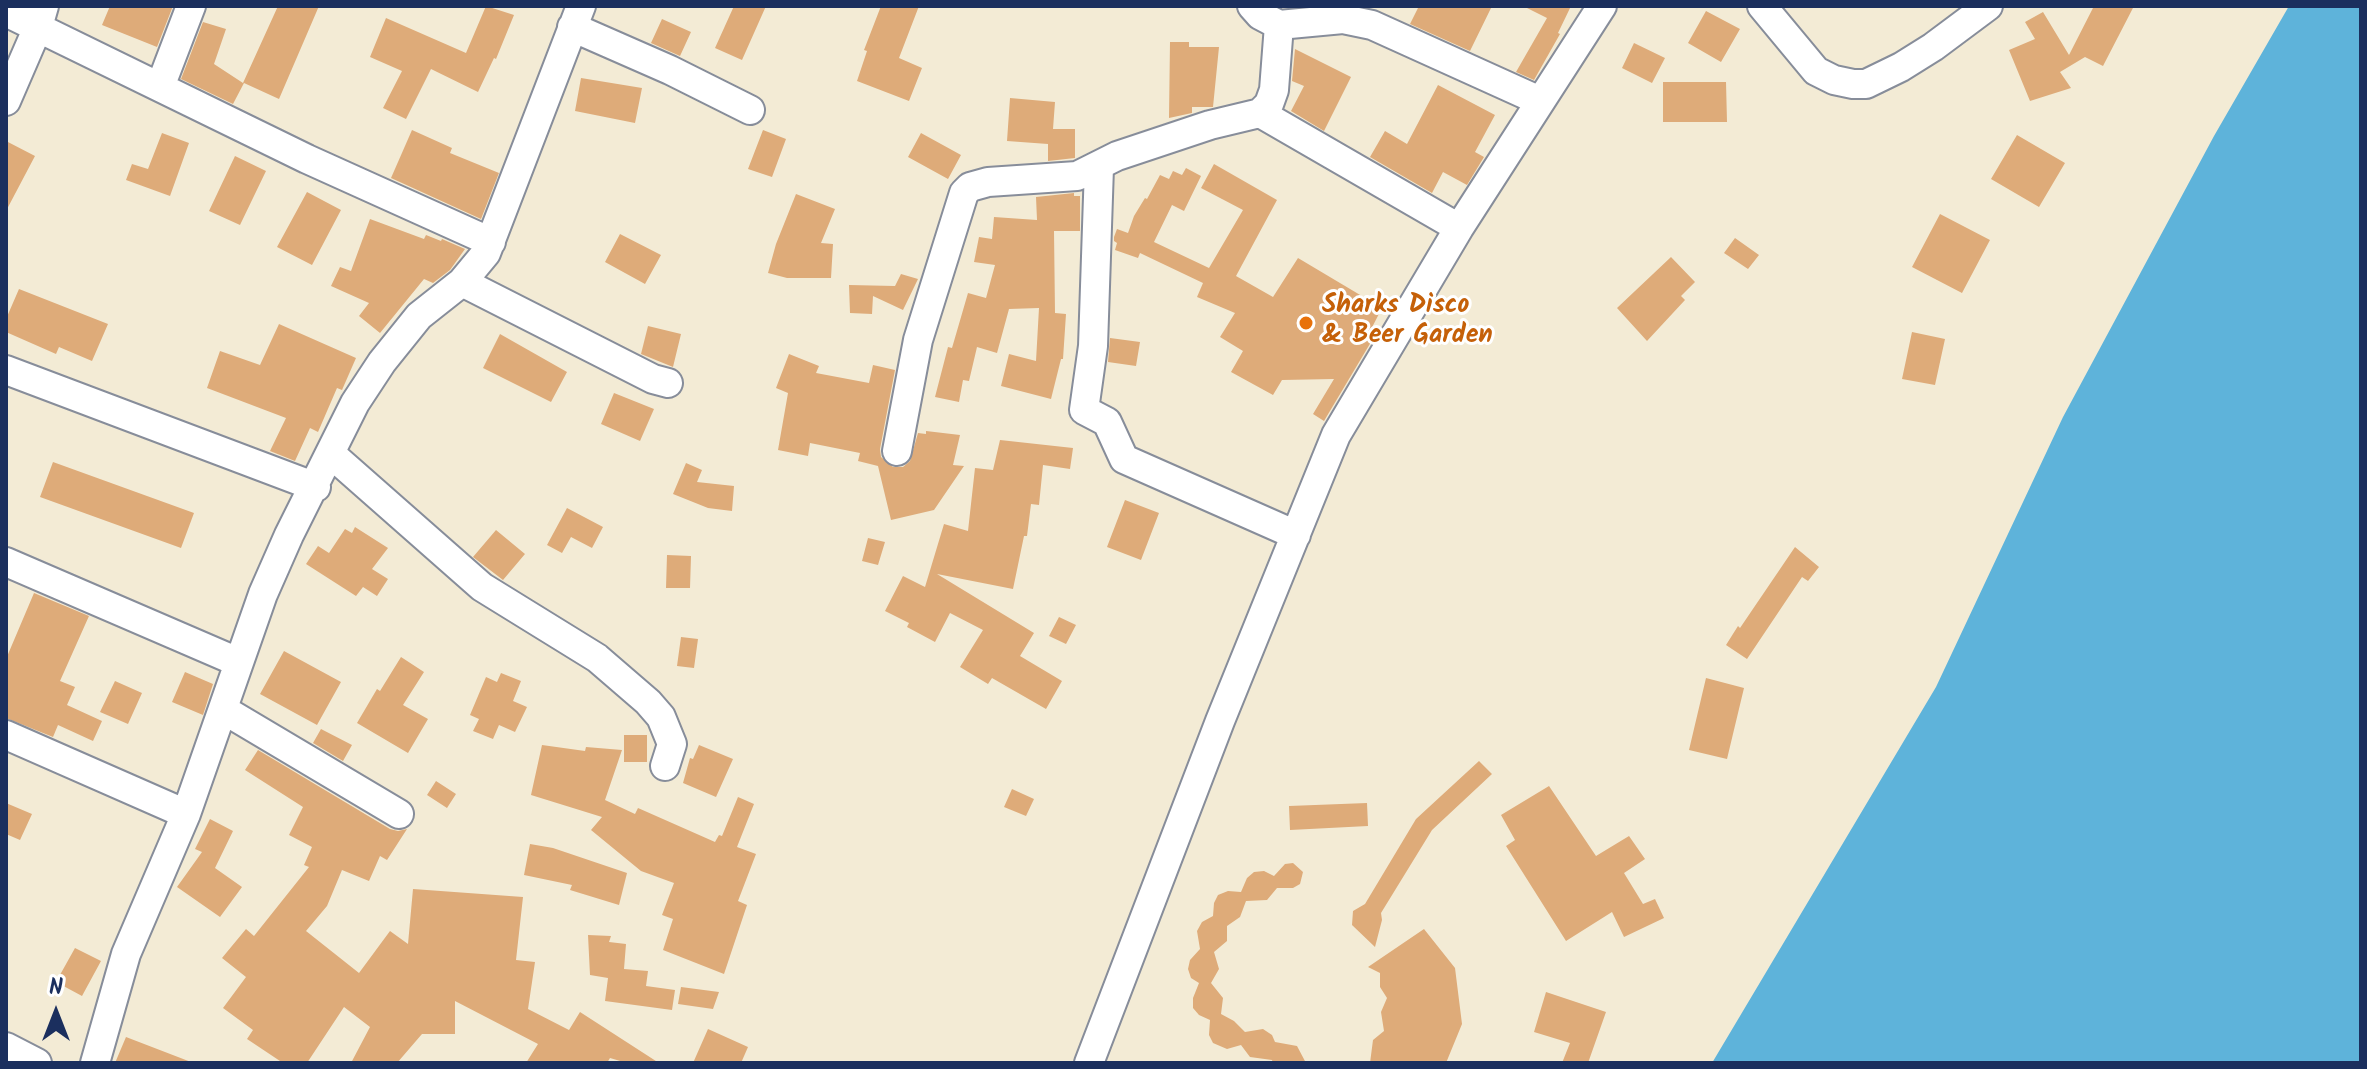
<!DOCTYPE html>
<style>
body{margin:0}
#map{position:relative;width:2367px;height:1069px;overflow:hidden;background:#f3ebd5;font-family:Kalam,sans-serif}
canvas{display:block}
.frame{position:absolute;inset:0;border:8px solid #1b2f5e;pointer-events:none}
.north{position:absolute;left:16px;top:973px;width:80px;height:80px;-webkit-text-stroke:6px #fff;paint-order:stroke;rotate:0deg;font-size:22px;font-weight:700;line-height:32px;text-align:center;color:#1b2f5e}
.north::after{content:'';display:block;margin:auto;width:28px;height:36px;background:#1b2f5e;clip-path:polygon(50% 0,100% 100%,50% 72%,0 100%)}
</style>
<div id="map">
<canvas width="2367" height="1069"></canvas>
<div class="frame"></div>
<div class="north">N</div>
</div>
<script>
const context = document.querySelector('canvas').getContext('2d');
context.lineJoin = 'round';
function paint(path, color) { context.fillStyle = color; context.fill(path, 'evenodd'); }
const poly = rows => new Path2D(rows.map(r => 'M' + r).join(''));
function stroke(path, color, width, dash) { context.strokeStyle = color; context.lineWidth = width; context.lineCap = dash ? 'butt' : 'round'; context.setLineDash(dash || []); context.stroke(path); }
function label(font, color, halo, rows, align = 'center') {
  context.font = font + ' Kalam,sans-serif'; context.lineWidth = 6; context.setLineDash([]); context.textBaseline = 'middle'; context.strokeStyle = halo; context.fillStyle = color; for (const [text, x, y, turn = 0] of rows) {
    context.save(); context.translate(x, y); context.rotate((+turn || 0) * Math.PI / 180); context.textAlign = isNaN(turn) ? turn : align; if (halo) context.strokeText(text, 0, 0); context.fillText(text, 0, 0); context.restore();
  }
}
paint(poly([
 [2289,6,2361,6,2361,1063,1712,1063,1936,687,2063,417,2214,136]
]), '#5eb3da');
paint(poly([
 [110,6,173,6,157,47,102,25],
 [278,6,319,6,279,99,244,83,233,104,181,79,203,22,226,29,214,64,243,83],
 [486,6,514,15,496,59,494,58,478,92,431,69,406,119,383,108,402,71,370,57,386,18,466,53],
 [734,6,766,6,742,60,715,48],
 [881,6,919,6,899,58,922,68,909,101,857,81,867,51,864,50],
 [1419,6,1492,6,1470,51,1410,24],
 [1523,6,1571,6,1558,33,1560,34,1534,80,1516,72,1547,18],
 [2094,6,2134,6,2103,66,2085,57,2060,72,2071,88,2030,101,2009,50,2035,39,2025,22,2043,12,2069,55],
 [1706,11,1740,29,1721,62,1688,43],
 [662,19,691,32,680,56,651,43],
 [1170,42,1189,42,1189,47,1219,47,1213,107,1192,107,1192,113,1169,118],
 [1634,43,1665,58,1652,83,1622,68],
 [1295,49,1351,77,1324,131,1291,111,1304,86,1292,81],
 [581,78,642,88,635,123,575,111],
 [1663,82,1726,82,1727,122,1663,122],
 [1438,85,1495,115,1475,152,1484,157,1467,185,1443,172,1432,193,1370,157,1385,131,1407,144],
 [1010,98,1055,102,1053,129,1075,129,1075,158,1048,161,1048,144,1007,141],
 [412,130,452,148,450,153,499,173,481,219,391,178],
 [763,130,786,139,772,177,748,169],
 [162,133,189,143,170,196,126,180,132,164,148,169],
 [921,133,961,155,948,179,908,157],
 [2017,135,2065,163,2039,207,1991,179],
 [6,141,35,156,6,211],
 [235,156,266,171,240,225,209,211],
 [1214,164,1277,200,1236,276,1273,297,1298,258,1382,308,1366,339,1371,342,1324,421,1313,414,1334,379,1282,380,1273,395,1231,372,1243,351,1220,337,1235,313,1197,297,1203,283,1140,253,1138,258,1115,250,1117,243,1114,241,1114,237,1117,229,1128,233,1134,216,1145,198,1147,199,1160,175,1169,179,1173,171,1182,175,1186,168,1201,176,1184,211,1172,205,1154,242,1209,268,1243,210,1201,188],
 [307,192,341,210,312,265,277,247],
 [1074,193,1074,196,1080,196,1080,231,1054,231,1055,313,1066,314,1063,359,1061,359,1051,399,1001,386,1009,354,1036,361,1039,308,1009,309,997,353,977,347,969,381,963,380,959,402,935,397,948,347,952,348,968,293,986,298,995,265,974,262,979,237,992,239,994,217,1037,220,1036,197],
 [796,194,835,209,821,243,833,244,831,278,787,278,768,273,776,244],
 [1940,214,1990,240,1962,293,1912,267],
 [370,219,424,239,426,235,441,241,442,239,465,249,450,270,433,283,424,279,380,333,359,316,369,303,331,286,340,267,351,271],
 [620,234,661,255,645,284,605,262],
 [1735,238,1759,255,1748,269,1724,253],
 [1671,257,1695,282,1681,296,1685,300,1647,341,1617,308],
 [901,274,918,279,903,310,873,296,872,314,850,313,849,285,895,286],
 [19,289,108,324,92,361,59,347,56,354,6,332,6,319],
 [279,324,356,358,342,390,337,388,318,432,310,428,295,461,270,451,286,418,207,388,220,351,260,365],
 [648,326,681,334,673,367,641,354],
 [1912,332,1945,339,1935,385,1902,379],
 [500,334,567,372,551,402,483,368],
 [1110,338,1140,342,1136,366,1108,362],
 [789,354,819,366,816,373,869,383,873,365,895,370,880,449,881,457,893,467,903,467,910,461,918,433,926,434,926,431,960,435,953,465,964,466,934,510,891,520,878,466,858,461,860,453,810,443,808,456,778,450,788,393,776,388],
 [614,393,654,409,640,441,601,424],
 [1000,440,1073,448,1070,469,1043,465,1039,505,1031,504,1027,536,1024,536,1013,589,937,574,1034,633,1020,656,1062,681,1046,709,992,678,988,684,960,667,983,630,950,613,935,642,907,627,909,623,885,611,903,576,925,587,944,524,968,531,975,468,993,470],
 [53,462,194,513,181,548,40,497],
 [686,463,702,470,697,482,734,486,732,511,708,508,673,494],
 [1125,500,1159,513,1141,560,1107,547],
 [567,508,603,527,592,548,571,537,562,553,547,545],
 [355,527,388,548,372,569,388,579,377,596,363,587,356,596,306,564,318,546,329,553,345,529,352,533],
 [496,530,525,554,503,580,473,557],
 [868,538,885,542,878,565,862,561],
 [1795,547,1819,567,1808,581,1802,577,1747,659,1726,645,1738,626,1740,628],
 [667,555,691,556,690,588,666,588],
 [34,593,89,616,60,681,75,687,67,705,102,721,93,741,58,725,53,737,6,718,6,659],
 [1059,617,1076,625,1066,644,1049,636],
 [681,637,698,639,694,668,677,666],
 [284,651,341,682,317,725,260,694],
 [401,657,424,672,403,705,428,719,408,753,357,723,377,689,380,691],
 [185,672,213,684,203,715,172,702],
 [501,673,521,681,513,701,527,707,515,732,499,725,493,739,473,731,479,719,470,715,486,677,497,682],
 [1706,678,1744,688,1727,759,1689,750],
 [115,681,142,693,128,724,100,712],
 [321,729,352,745,343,761,313,743],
 [624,735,647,735,647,762,624,762],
 [542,745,585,751,586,747,622,750,605,800,635,814,638,808,715,842,719,835,722,836,738,797,754,804,737,847,756,854,738,901,747,905,724,974,663,950,673,919,662,915,674,883,641,871,591,830,602,817,531,795],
 [699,745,733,759,716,797,683,783,690,758,693,759],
 [258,750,390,829,398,831,407,829,387,860,380,856,369,881,342,870,327,906,306,931,359,973,390,931,408,944,413,889,523,897,516,960,535,962,528,1009,569,1030,580,1012,659,1063,627,1063,610,1058,607,1063,526,1063,538,1044,455,1001,455,1034,422,1034,397,1063,351,1063,370,1027,344,1007,307,1063,283,1063,247,1039,253,1030,223,1008,246,977,222,958,246,929,254,936,309,867,304,865,312,847,289,835,303,807,245,770],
 [1479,761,1492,774,1432,830,1381,913,1382,920,1375,947,1352,925,1353,911,1365,904,1416,819],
 [436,781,456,794,447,808,427,795],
 [1549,786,1596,856,1629,836,1645,859,1624,873,1643,904,1655,899,1664,918,1624,937,1612,912,1566,941,1506,846,1515,840,1501,815],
 [1012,789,1034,799,1026,816,1004,807],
 [6,803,32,814,20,840,6,834],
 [1367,803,1368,826,1290,830,1289,806],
 [210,819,233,831,215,868,242,887,220,917,177,887,202,852,195,849],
 [530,844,553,848,627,873,619,905,570,890,572,885,524,875],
 [1293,863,1303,872,1300,884,1293,888,1277,888,1267,900,1246,901,1240,917,1227,926,1227,941,1214,952,1219,969,1211,983,1223,998,1221,1014,1234,1021,1245,1032,1263,1029,1272,1035,1275,1042,1297,1046,1306,1063,1273,1063,1272,1060,1250,1057,1241,1045,1227,1049,1213,1043,1209,1035,1210,1020,1199,1015,1193,1008,1193,998,1199,983,1191,978,1188,969,1190,960,1200,949,1197,931,1202,922,1213,916,1214,903,1218,895,1228,891,1241,892,1247,878,1254,872,1264,871,1274,876,1285,864],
 [1424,929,1455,968,1462,1024,1446,1063,1370,1063,1373,1040,1384,1031,1381,1012,1387,998,1380,987,1380,973,1368,967],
 [588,935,611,936,609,942,626,944,624,969,648,971,646,986,675,990,672,1010,605,1001,608,978,590,975],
 [75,948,101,961,82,996,56,982],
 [681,987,719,992,713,1009,678,1004],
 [1546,992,1606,1012,1588,1063,1562,1063,1570,1043,1534,1032],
 [708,1029,748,1047,741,1063,693,1063],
 [126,1037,191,1062,191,1063,115,1063]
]), '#deab79');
const minor = poly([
 [1252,6,1260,15,1279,25,1343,19,1372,25,1540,101],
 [1762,6,1816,71,1834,80,1853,84,1866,84,1901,67,1933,47,1988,6],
 [6,12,307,159,491,242],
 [572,27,670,70,750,110],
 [160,87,191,6],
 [6,101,38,27,44,6],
 [1260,113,1459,228],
 [1099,167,1093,346,1084,410,1107,422,1124,459,1296,535],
 [462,282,653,379,668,383],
 [6,370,316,487],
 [897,451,918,340,964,193,970,187,988,182,1077,176,1117,156,1210,125,1260,113,1269,104,1274,90,1279,25],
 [331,454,482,587,597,658,648,702,661,717,672,744,665,766],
 [6,562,238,662],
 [224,710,399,814],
 [6,735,186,814],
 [6,1047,37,1063],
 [95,1063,126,954,186,814,263,594,289,535,355,403,382,362,419,316,462,282,486,253,581,6],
 [1089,1063,1220,721,1336,435,1459,228,1602,6]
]);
stroke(minor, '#878d9a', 32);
stroke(minor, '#fff', 28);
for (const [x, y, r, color] of [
 [1306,323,8,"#e8710a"]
]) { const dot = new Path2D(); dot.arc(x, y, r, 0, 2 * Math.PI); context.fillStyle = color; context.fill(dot); stroke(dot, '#fff', 3); }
label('bold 26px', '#c56008', '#fff', [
 ["Sharks Disco",1322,308],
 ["& Beer Garden",1322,338]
], 'left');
</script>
